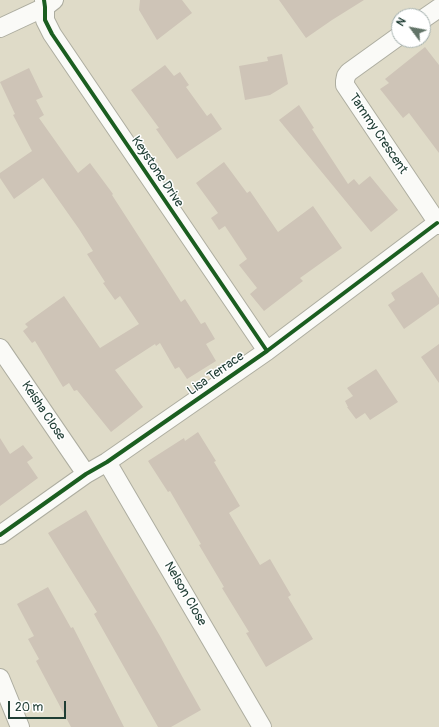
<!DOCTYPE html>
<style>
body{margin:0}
#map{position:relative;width:439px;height:727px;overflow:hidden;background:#dfdbc8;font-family:Pangolin,sans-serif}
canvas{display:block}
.north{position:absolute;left:391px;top:8px;width:40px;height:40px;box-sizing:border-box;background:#fff;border:1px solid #a5b1ae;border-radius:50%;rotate:302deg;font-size:11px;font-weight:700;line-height:16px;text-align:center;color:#1f3d34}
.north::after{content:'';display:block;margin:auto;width:14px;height:18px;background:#627468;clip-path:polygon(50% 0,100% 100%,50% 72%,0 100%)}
.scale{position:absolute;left:8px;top:701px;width:58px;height:18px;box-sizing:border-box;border:2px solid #1f3d34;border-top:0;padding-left:5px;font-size:12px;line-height:14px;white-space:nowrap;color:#1f3d34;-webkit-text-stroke:3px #fff;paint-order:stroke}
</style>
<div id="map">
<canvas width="439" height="727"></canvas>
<div class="north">N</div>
<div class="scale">20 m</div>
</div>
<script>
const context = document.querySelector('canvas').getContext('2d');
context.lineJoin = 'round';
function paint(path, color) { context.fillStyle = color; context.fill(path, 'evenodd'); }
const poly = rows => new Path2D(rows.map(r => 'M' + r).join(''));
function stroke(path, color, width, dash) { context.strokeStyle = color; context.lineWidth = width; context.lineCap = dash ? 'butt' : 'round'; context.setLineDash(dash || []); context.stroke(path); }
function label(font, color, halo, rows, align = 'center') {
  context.font = font + ' Pangolin,sans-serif'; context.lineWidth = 3; context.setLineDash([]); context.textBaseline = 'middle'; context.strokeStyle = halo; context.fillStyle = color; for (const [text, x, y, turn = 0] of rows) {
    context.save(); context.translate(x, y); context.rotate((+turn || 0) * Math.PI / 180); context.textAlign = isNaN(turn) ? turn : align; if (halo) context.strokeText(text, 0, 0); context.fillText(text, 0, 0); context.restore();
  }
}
paint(poly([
 [140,0,182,0,192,13,157,40,139,10],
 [279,0,364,0,332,20,306,38],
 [425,47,439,65,439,153,409,113,403,118,380,89,389,83,385,79],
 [282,54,288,84,270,95,245,100,239,66,268,61,267,57],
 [165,65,174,76,180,72,189,85,186,87,207,116,211,113,222,129,177,159,156,129,159,128,131,90],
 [29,68,43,97,36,100,44,115,39,118,78,173,90,163,113,194,112,195,165,277,181,302,185,299,201,324,205,322,215,339,206,344,216,361,187,379,179,367,175,369,160,343,156,346,155,344,115,370,143,407,111,432,77,390,74,391,69,383,63,387,35,341,32,343,23,331,28,327,25,324,64,296,100,348,139,324,120,296,115,300,103,283,105,282,87,254,93,251,79,229,43,178,14,199,0,178,0,173,32,151,13,115,15,114,0,82],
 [299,105,314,128,312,129,348,184,354,179,359,185,370,176,398,210,371,232,279,120],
 [224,162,247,193,250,191,278,232,313,206,342,248,300,278,303,281,264,311,250,294,257,288,239,265,247,259,225,226,219,230,211,218,218,213,196,183],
 [422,272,439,298,439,304,404,329,388,305,395,300,391,293],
 [439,344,439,383,421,357],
 [376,369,398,402,370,420,365,413,356,419,347,407,348,407,345,401,353,396,347,388],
 [198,432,216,461,214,462,240,506,229,513,260,565,270,559,291,595,288,597,313,639,266,667,246,633,249,632,222,588,224,587,199,545,201,544,170,491,168,492,148,461,184,438,185,441],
 [0,438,10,454,23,445,33,458,27,462,38,478,0,506],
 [86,510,104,541,160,636,183,678,201,710,171,727,158,727,94,614,97,612,48,533],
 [48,587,71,628,73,627,124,727,71,727,36,661,39,659,28,639,34,636,17,604]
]), '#cec4b7');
const street = poly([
 [44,0,45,7,45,20,52,34,267,351],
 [423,19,439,8],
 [0,28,45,7,54,0],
 [399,36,349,72,346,76,345,81,345,85,439,225],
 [0,348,86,474],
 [107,462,262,727],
 [0,535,86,474,107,462,267,351,437,223],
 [0,678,20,727]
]);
stroke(street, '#adada0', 20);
stroke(street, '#fafaf7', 18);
stroke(poly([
 [44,0,45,7,45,20,52,34,267,351],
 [0,535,86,474,107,462,267,351,437,223]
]), '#1b5e20', 4);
label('13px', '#1f3d34', '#fff', [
 ["Tammy Crescent",378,134,56],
 ["Keystone Drive",157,172,56],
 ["Lisa Terrace",216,374,-35],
 ["Keisha Close",43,411,56],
 ["Nelson Close",185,594,60]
]);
</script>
